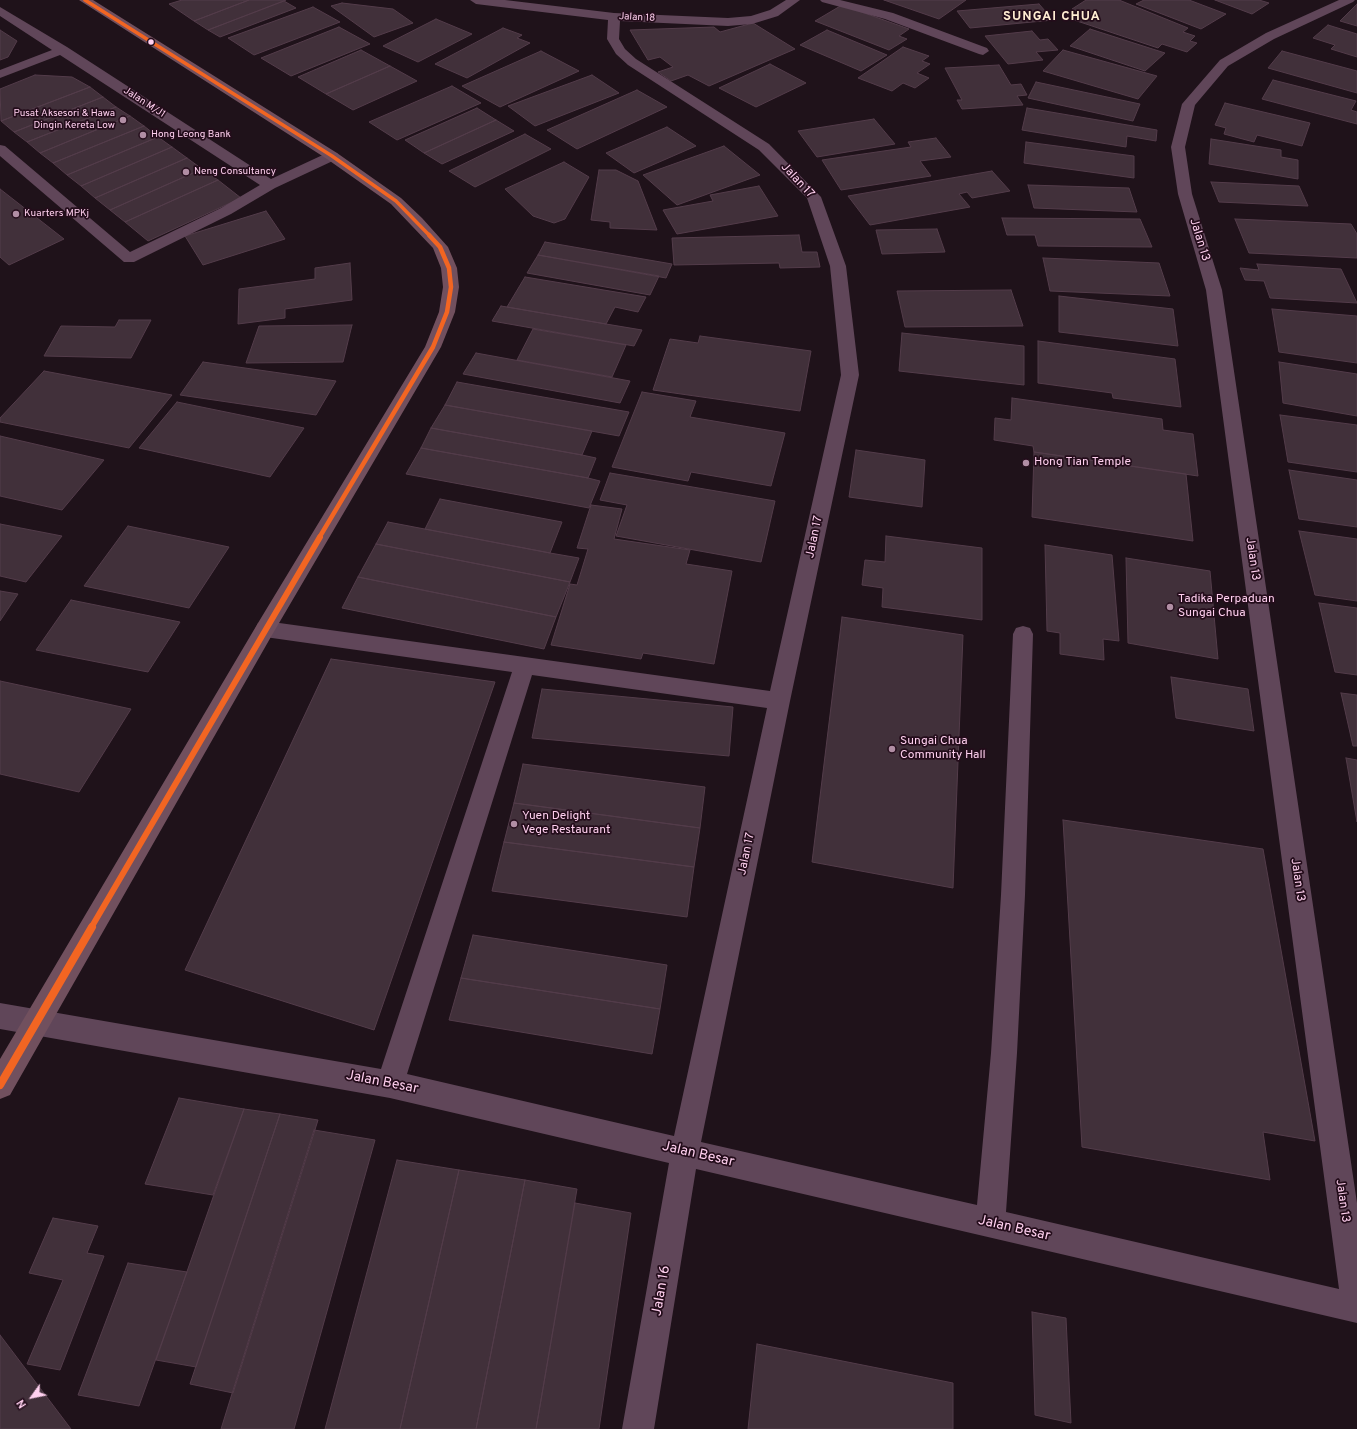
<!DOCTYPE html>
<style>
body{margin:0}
#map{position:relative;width:1357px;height:1429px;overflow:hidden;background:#1f121a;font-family:Overpass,sans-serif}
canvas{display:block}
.north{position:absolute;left:12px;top:1377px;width:40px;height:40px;-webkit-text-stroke:3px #240d1b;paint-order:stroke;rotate:237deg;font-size:11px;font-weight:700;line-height:16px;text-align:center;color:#ffd0ef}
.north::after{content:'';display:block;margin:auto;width:14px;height:18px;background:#ffd0ef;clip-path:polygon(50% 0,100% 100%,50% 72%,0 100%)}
</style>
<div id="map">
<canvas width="1357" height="1429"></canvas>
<div class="north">N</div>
</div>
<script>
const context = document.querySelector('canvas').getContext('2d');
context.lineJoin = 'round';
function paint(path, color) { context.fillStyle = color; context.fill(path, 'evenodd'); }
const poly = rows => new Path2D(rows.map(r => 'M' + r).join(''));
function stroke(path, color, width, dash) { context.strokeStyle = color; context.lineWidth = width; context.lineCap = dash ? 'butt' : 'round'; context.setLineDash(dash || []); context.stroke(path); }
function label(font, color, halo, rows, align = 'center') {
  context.font = font + ' Overpass,sans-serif'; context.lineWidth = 3.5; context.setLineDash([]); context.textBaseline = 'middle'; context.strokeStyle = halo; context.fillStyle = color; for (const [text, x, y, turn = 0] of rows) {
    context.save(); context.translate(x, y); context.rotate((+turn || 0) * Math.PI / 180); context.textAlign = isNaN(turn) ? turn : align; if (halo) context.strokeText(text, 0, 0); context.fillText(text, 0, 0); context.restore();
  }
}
const building = poly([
 [182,0,249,0,194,21,169,4,182,0],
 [249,0,286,0,208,30,194,21,249,0],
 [884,0,966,0,939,19,884,0],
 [1086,0,1119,0,1188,28,1183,32,1195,36,1190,41,1197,43,1187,52,1162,44,1158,48,1074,20,1083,13,1072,9,1086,0],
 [1144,0,1189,0,1226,14,1201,29,1136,4,1144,0],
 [1215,0,1259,0,1269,3,1252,14,1215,0],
 [284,1,296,8,220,37,208,30,284,1],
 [342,3,393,9,413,23,374,37,331,6,342,3],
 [1039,4,1053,20,970,28,957,11,1039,4],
 [1357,4,1357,26,1340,21,1357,4],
 [842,5,909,29,899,36,907,39,889,50,815,21,842,5],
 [313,7,340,22,254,55,228,38,313,7],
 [436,19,472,34,418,62,383,46,436,19],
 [753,23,795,49,709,86,688,75,671,81,658,72,673,67,660,57,648,60,630,30,714,27,720,32,753,23],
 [1328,25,1357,34,1357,57,1331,49,1335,45,1313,38,1328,25],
 [339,27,370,44,291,76,261,58,339,27],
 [503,28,522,35,517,38,530,43,467,78,435,64,503,28],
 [1090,29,1165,53,1145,71,1070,46,1090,29],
 [0,30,17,41,8,57,0,60,0,30],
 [827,30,887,55,861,71,800,45,827,30],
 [1032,31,1040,40,1048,39,1058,50,1036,52,1043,60,1008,64,985,36,1032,31],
 [903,47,929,56,922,61,930,64,917,73,929,78,915,88,903,83,892,91,858,78,903,47],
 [361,50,390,66,326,94,298,77,361,50],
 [1063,50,1157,76,1138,99,1043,71,1063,50],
 [541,51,579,71,500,107,462,86,541,51],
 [1282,51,1357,71,1357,93,1268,68,1282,51],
 [770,64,806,83,756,107,719,88,770,64],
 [999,65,1011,85,1021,84,1027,95,1017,96,1023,105,962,109,957,100,962,100,945,68,999,65],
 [390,66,417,81,353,110,326,94,390,66],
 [35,75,72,77,90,87,1,121,0,89,35,75],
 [592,75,619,93,535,126,508,106,592,75],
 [1273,80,1356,101,1351,110,1357,112,1357,124,1262,99,1273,80],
 [1036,82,1140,104,1133,121,1028,98,1036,82],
 [452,86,481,103,397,140,369,122,452,86],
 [90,87,103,97,14,132,1,121,90,87],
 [637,90,667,107,577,149,547,130,637,90],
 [103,97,116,107,27,142,14,132,103,97],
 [1225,103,1310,123,1302,146,1257,135,1254,142,1224,134,1226,128,1215,125,1225,103],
 [116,107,130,116,40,153,27,142,116,107],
 [477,108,496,120,424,153,405,140,477,108],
 [1027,108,1157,130,1156,141,1127,136,1126,147,1022,130,1027,108],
 [130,116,144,126,53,163,40,153,130,116],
 [874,119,895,144,817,157,798,131,874,119],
 [496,120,514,131,442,164,424,153,496,120],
 [144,126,158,137,67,175,53,163,144,126],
 [667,127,696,146,634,173,606,153,667,127],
 [525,134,551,149,475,187,449,171,525,134],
 [158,137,172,147,81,186,67,175,158,137],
 [936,138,951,157,920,161,931,176,841,190,822,160,911,147,908,142,936,138],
 [1211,139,1281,150,1281,157,1298,160,1298,179,1209,164,1211,139],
 [1026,142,1134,156,1134,178,1024,163,1026,142],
 [724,146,760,175,677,205,643,175,724,146],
 [172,147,187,158,95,198,81,186,172,147],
 [187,158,202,169,110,210,95,198,187,158],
 [564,162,589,177,565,219,554,223,533,216,505,189,564,162],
 [202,169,218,180,125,222,110,210,202,169],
 [599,170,616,170,638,181,657,230,610,228,610,222,591,220,599,170],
 [992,171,1010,191,972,198,967,192,959,194,970,207,870,225,848,196,992,171],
 [218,180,241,198,148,241,125,222,218,180],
 [1211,182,1299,186,1308,206,1219,202,1211,182],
 [1028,185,1129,188,1137,212,1034,208,1028,185],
 [759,186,778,216,677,234,663,210,713,201,710,195,759,186],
 [0,189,64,239,9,265,0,257,0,189],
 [266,211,285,239,203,265,185,236,266,211],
 [1002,218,1140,219,1152,247,1038,246,1035,235,1007,235,1002,218],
 [1235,219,1351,224,1357,234,1357,258,1249,253,1235,219],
 [937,229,945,252,882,254,876,230,937,229],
 [799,235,802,252,817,252,820,267,780,268,779,263,674,265,672,238,799,235],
 [545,242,672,264,666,278,538,255,545,242],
 [538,255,659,276,650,295,527,273,538,255],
 [1043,258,1159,263,1170,296,1050,291,1043,258],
 [350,263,352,300,285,309,285,318,238,324,239,289,315,279,315,268,350,263],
 [1257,264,1341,269,1357,303,1270,298,1264,281,1245,280,1240,268,1259,270,1257,264],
 [525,277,646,297,638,312,615,307,606,324,507,307,525,277],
 [1011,290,1023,326,905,327,897,291,1011,290],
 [1059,296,1173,309,1178,346,1059,332,1059,296],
 [501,306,606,324,642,330,634,346,492,321,501,306],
 [1272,309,1357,316,1357,363,1279,352,1272,309],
 [119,320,151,320,131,358,44,356,61,326,115,327,119,320],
 [352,325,343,362,246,363,259,326,352,325],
 [533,329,626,345,612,377,517,360,533,329],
 [902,333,1024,346,1024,385,899,371,902,333],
 [700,336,811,351,800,411,653,390,670,339,698,343,700,336],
 [1038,341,1175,359,1181,407,1113,398,1112,393,1038,383,1038,341],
 [476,353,630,381,620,403,463,374,476,353],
 [203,362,336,381,316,415,180,395,203,362],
 [1279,362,1357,374,1357,416,1283,403,1279,362],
 [44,371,172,395,129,448,0,422,0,418,44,371],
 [457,382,629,412,619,436,445,405,457,382],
 [642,392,696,401,690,417,785,433,771,486,691,472,688,481,612,467,642,392],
 [1012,398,1162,419,1163,430,1193,434,1198,476,1034,452,1033,446,994,440,995,418,1011,420,1012,398],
 [177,402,304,428,270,477,139,448,177,402],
 [445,405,592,431,582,455,431,428,445,405],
 [1280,415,1357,425,1357,472,1288,462,1280,415],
 [431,428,582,455,596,458,588,478,421,448,431,428],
 [0,436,104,460,62,510,0,496,0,436],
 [421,448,588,478,600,481,589,508,406,474,421,448],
 [856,450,925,460,922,507,849,497,856,450],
 [1034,452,1186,474,1193,541,1032,517,1034,452],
 [1289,470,1357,480,1357,527,1299,519,1289,470],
 [610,473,775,501,761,562,616,536,627,505,600,500,610,473],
 [440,499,562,522,550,553,425,529,440,499],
 [591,505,622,509,614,539,690,550,686,564,732,571,714,664,643,653,641,659,551,645,570,584,577,585,588,549,577,548,591,505],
 [388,522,550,553,579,558,570,582,376,544,388,522],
 [0,524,62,536,26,582,0,576,0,524],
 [128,526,229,547,189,608,84,586,128,526],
 [1299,531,1357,539,1357,601,1315,595,1299,531],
 [886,536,982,548,982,620,882,607,883,588,862,585,865,560,885,562,886,536],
 [376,544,570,582,556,617,358,577,376,544],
 [1045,545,1112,555,1119,641,1103,639,1104,660,1060,654,1060,633,1047,631,1045,545],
 [1126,558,1210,571,1218,659,1128,643,1126,558],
 [358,577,556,617,544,649,342,608,358,577],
 [0,591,18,594,0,621,0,591],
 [71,600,180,622,148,672,36,650,71,600],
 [1319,603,1357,608,1357,675,1335,672,1319,603],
 [842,617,963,635,953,888,812,862,842,617],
 [331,659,495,682,374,1030,185,970,331,659],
 [1171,677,1248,689,1254,731,1176,718,1171,677],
 [0,681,131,709,79,792,0,774,0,681],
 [542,689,733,707,729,756,532,738,542,689],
 [1341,693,1357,695,1357,746,1353,746,1341,693],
 [1346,758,1357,760,1357,822,1346,758],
 [523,764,705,787,700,828,514,803,523,764],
 [514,803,700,828,694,867,504,842,514,803],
 [1063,820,1263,849,1315,1141,1263,1132,1270,1180,1082,1147,1063,820],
 [504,842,694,867,687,917,492,891,504,842],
 [473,935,667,965,660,1009,461,978,473,935],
 [461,978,660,1009,652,1054,449,1020,461,978],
 [179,1098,244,1109,213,1195,145,1184,179,1098],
 [244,1109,280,1114,196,1367,156,1360,244,1109],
 [280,1114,318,1120,233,1393,190,1384,280,1114],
 [314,1130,375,1140,294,1429,221,1429,314,1130],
 [397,1160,459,1170,400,1429,325,1429,397,1160],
 [459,1170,525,1180,476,1429,400,1429,459,1170],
 [525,1180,577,1189,536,1429,476,1429,525,1180],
 [575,1203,631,1213,599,1429,536,1429,575,1203],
 [53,1218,98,1226,87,1253,104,1256,60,1370,27,1364,63,1280,29,1273,53,1218],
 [128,1263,187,1272,139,1406,78,1395,128,1263],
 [1032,1312,1066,1318,1071,1423,1035,1415,1032,1312],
 [0,1335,71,1429,0,1429,0,1335],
 [757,1344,953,1383,953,1429,748,1429,757,1344]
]);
paint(building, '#41303a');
stroke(building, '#533c4a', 1);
paint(poly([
 [470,0,505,0,614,13,728,18,751,16,770,10,786,0,800,0,778,16,752,24,728,26,620,21,619,39,625,49,636,59,769,144,821,197,846,266,859,375,790,701,701,1142,977,1205,991,1053,1001,895,1013,634,1016,628,1023,626,1030,628,1033,634,1025,895,1017,1053,1006,1212,1339,1289,1206,290,1178,194,1171,147,1182,104,1220,60,1266,33,1339,0,1355,0,1353,2,1274,39,1228,66,1195,105,1185,147,1192,194,1222,290,1357,1203,1357,1323,696,1169,654,1429,622,1429,669,1163,390,1098,0,1029,0,1003,381,1069,512,672,265,637,258,635,255,629,258,623,265,621,770,691,841,375,830,266,807,198,759,150,628,65,616,54,607,39,608,20,476,4,470,0],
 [532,675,767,708,674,1136,407,1074,532,675],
 [820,0,840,0,893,13,987,48,989,51,983,55,979,54,885,19,822,2,820,0],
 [0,7,67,47,271,179,327,153,332,152,337,153,339,156,337,159,275,188,231,214,134,262,124,262,0,156,0,145,5,146,130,252,221,208,260,185,60,55,0,78,0,70,52,50,0,16,0,7]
]), '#604659');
paint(poly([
 [79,0,93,0,337,153,401,198,422,218,448,247,457,268,459,287,455,312,441,347,272,635,10,1095,0,1099,0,1059,258,623,425,347,439,312,443,287,441,268,433,248,391,204,327,159,79,0]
]), '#71505e');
stroke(poly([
 [85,0,332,156,396,201,430,236]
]), '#f26522', 3.5);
stroke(poly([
 [319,538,433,347,447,312,451,287,449,268,440,247,429,235]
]), '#f26522', 4.5);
stroke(poly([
 [91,928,320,537]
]), '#f26522', 6);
stroke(poly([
 [0,1085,92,927]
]), '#f26522', 8);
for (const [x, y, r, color] of [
 [151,42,3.5,"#ffd0ef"],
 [123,120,4,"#b18ea4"],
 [143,135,4,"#b18ea4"],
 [186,172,4,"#b18ea4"],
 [16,214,4,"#b18ea4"],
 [1026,463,4,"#b18ea4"],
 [1170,607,4,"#b18ea4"],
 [892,749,4,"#b18ea4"],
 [514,824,4,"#b18ea4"]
]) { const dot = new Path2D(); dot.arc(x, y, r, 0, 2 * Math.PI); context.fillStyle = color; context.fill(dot); stroke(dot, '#240d1b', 1.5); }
label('10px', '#ffd0ef', '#240d1b', [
 ["Jalan 18",637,18,3],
 ["Jalan M/J1",144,103,33]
]);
label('10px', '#ffd0ef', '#240d1b', [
 ["Pusat Aksesori & Hawa",115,114,"right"],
 ["Dingin Kereta Low",115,126,"right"],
 ["Hong Leong Bank",151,135],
 ["Neng Consultancy",194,172],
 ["Kuarters MPKj",24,214]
], 'left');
label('12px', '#ffd0ef', '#240d1b', [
 ["Jalan 17",797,181,47],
 ["Jalan 13",1199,240,73],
 ["Jalan 17",815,537,-78],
 ["Jalan 13",1252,559,82],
 ["Jalan 17",747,854,-78],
 ["Jalan 13",1297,880,82],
 ["Jalan 13",1342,1201,82]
]);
label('12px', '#ffd0ef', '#240d1b', [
 ["Hong Tian Temple",1034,463],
 ["Tadika Perpaduan",1178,600],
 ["Sungai Chua",1178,614],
 ["Sungai Chua",900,742],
 ["Community Hall",900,756],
 ["Yuen Delight",522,817],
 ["Vege Restaurant",522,831]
], 'left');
context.letterSpacing = '1px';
label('bold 13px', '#ffedd2', '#240d1b', [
 ["SUNGAI CHUA",1052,17]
]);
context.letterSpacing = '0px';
label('14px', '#ffd0ef', '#240d1b', [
 ["Jalan Besar",382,1083,11],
 ["Jalan Besar",698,1155,13],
 ["Jalan Besar",1014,1229,13],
 ["Jalan 16",662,1291,-80]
]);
</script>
